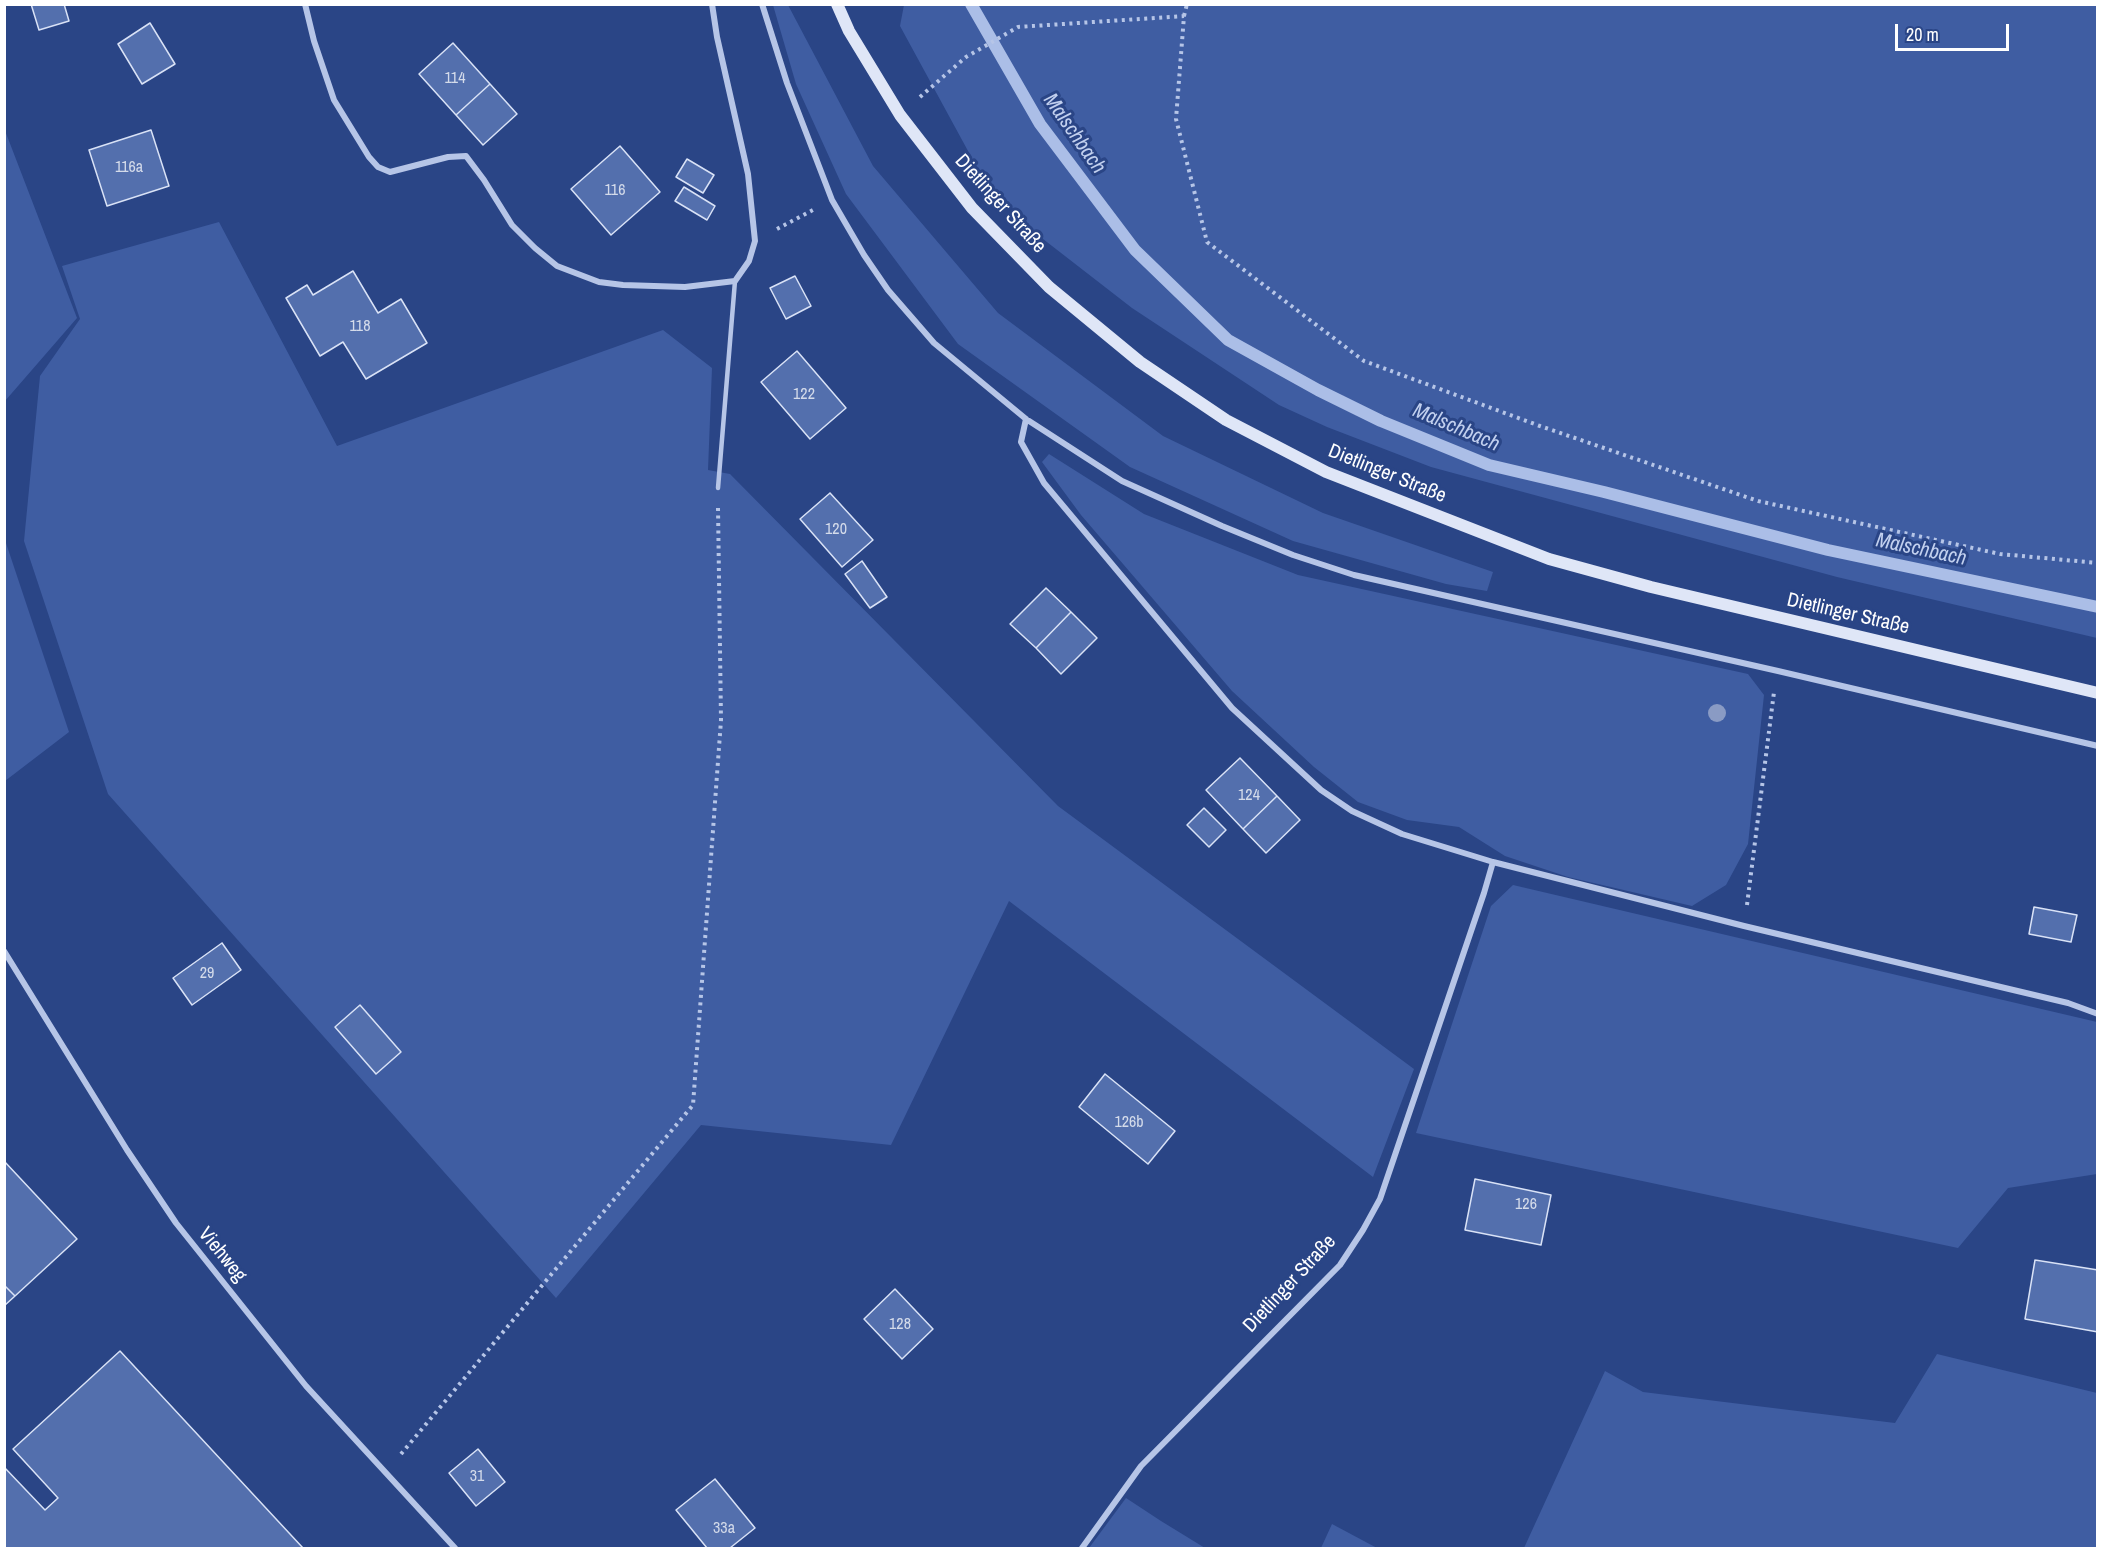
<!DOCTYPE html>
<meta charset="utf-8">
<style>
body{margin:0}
#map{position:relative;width:2102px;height:1553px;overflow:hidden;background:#2a4586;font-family:"Archivo Narrow",sans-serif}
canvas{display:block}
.frame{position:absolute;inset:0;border:6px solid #fff;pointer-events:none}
.scale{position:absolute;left:1895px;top:24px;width:114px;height:27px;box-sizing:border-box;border:3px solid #fff;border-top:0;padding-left:8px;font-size:18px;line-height:21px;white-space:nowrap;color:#fff;-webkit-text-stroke:4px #2a4586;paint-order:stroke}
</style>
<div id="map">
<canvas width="2102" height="1553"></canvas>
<div class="frame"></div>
<div class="scale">20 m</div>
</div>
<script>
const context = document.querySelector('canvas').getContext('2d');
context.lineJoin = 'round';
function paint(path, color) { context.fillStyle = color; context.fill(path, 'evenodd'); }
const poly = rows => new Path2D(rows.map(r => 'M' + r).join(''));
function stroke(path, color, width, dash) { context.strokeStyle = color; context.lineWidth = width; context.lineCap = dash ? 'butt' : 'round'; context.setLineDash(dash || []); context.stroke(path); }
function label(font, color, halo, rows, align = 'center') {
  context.font = font + ' "Archivo Narrow",sans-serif'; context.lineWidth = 6; context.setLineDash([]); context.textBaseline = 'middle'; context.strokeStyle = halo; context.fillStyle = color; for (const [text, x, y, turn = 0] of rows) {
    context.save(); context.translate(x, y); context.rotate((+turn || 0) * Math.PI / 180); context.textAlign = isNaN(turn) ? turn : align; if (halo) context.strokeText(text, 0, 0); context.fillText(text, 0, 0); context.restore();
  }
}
paint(poly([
 [773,5,788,5,873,166,998,313,1163,436,1323,513,1493,572,1487,591,1446,584,1293,541,1130,467,958,344,846,194,796,84],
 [904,5,2097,5,2097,638,1837,577,1431,467,1327,427,1279,405,1132,308,1034,232,980,173,900,26],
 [4,128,77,318,5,401,4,401],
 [219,222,337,446,663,330,712,368,708,470,730,474,1058,806,1414,1069,1373,1177,1009,901,891,1145,701,1125,556,1298,108,794,24,541,40,376,80,319,62,266],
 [1049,454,1144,514,1298,575,1748,674,1764,695,1748,844,1726,885,1692,906,1568,877,1505,856,1459,827,1407,820,1358,802,1314,767,1232,691,1081,515,1042,462],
 [5,540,69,732,5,781,4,781],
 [1513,885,2097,1022,2097,1174,2008,1188,1958,1248,1416,1133,1491,906],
 [1937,1354,2097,1393,2097,1548,1524,1548,1605,1371,1643,1392,1895,1423],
 [1126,1498,1161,1521,1205,1548,1089,1548],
 [1332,1524,1377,1548,1321,1548]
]), '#3f5da2');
stroke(poly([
 [971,4,1040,124,1135,250,1228,340,1318,390,1381,421,1489,465,1604,492,1828,550,2098,607]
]), '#abbee7', 12);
const building = poly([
 [31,4,64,4,69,21,39,30,31,4],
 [150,23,175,64,142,84,118,44,150,23],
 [453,43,490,84,456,115,419,74,453,43],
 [490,84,517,114,483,145,456,115,490,84],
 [151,130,169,186,107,206,89,150,151,130],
 [620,146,660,192,611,235,571,189,620,146],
 [687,159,714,175,703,193,676,177,687,159],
 [684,187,715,206,707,220,675,201,684,187],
 [353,271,378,313,401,299,427,343,366,379,343,342,320,356,286,298,307,285,313,295,353,271],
 [795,276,811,306,786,319,770,288,795,276],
 [797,351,846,408,810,439,761,382,797,351],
 [830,493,873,540,842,567,800,519,830,493],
 [862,561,887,597,870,608,845,574,862,561],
 [1046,588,1071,612,1036,648,1010,624,1046,588],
 [1071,612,1097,638,1061,674,1036,648,1071,612],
 [1240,758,1277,796,1243,829,1206,790,1240,758],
 [1277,796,1300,820,1266,853,1243,829,1277,796],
 [1204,808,1226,830,1209,847,1187,825,1204,808],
 [2034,907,2077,915,2071,942,2029,934,2034,907],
 [222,943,241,970,192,1005,173,978,222,943],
 [360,1005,401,1052,376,1074,335,1027,360,1005],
 [1105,1074,1175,1131,1148,1164,1079,1107,1105,1074],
 [4,1161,77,1239,15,1296,4,1285,4,1161],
 [1475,1179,1551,1195,1541,1245,1465,1230,1475,1179],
 [2035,1260,2098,1270,2098,1332,2025,1319,2035,1260],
 [4,1285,15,1296,4,1306,4,1285],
 [895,1289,933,1329,902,1359,864,1319,895,1289],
 [120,1351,303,1548,4,1548,4,1467,45,1510,58,1498,13,1449,120,1351],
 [478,1449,505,1482,476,1506,449,1473,478,1449],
 [715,1479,755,1528,730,1548,707,1548,676,1510,715,1479]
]);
paint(building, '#536fad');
stroke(building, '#d9e2f6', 1.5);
stroke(poly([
 [1184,16,1187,4],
 [920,97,966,57,1018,27,1184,16,1176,119,1207,242,1364,361,1540,426,1758,501,2000,554,2098,563],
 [777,229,813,210],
 [1747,905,1774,692],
 [401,1454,693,1105,721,720,718,507]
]), '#b6c5e7', 4, [3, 4.5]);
stroke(poly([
 [718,488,735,281]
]), '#b6c5e7', 4.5);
stroke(poly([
 [305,4,314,41,334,100,369,157,378,167,390,172,448,157,466,156,484,180,512,225,535,248,557,266,599,282,623,285,685,287,735,281,749,261,755,241,748,174,717,37,712,4],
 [762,4,787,83,832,200,864,255,888,290,934,343,1026,419,1122,481,1222,526,1293,555,1354,575,1778,671,2098,746],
 [1026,419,1021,442,1044,483,1232,708,1321,790,1352,811,1402,834,1493,862,1744,926,2068,1003,2098,1014],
 [4,951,127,1150,176,1223,306,1386,455,1548],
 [1082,1548,1141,1466,1340,1265,1363,1230,1380,1199,1484,893,1493,862]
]), '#b6c5e7', 6);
stroke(poly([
 [837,4,849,31,900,115,972,208,1049,287,1140,362,1226,420,1326,472,1549,559,1651,587,2098,693]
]), '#dfe6f7', 12);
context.fillStyle = '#8a9bc4';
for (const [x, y] of [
 [1717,713]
]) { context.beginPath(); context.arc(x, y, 9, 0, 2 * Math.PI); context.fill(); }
label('16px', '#d4dbea', null, [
 ["114",455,79],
 ["116a",129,168],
 ["116",615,191],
 ["118",360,327],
 ["122",804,395],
 ["120",836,530],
 ["124",1249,796],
 ["29",207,974],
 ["126b",1129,1123],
 ["126",1526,1205],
 ["128",900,1325],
 ["31",477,1477],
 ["33a",724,1529]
]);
label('20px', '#fff', '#2a4586', [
 ["Dietlinger Straße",1000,204,48],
 ["Dietlinger Straße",1387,474,22],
 ["Dietlinger Straße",1848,614,13],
 ["Viehweg",222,1255,51],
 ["Dietlinger Straße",1290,1284,-47]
]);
label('italic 21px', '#c2d0ef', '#2a4586', [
 ["Malschbach",1074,134,55],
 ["Malschbach",1456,428,23],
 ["Malschbach",1921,550,12]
]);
</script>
